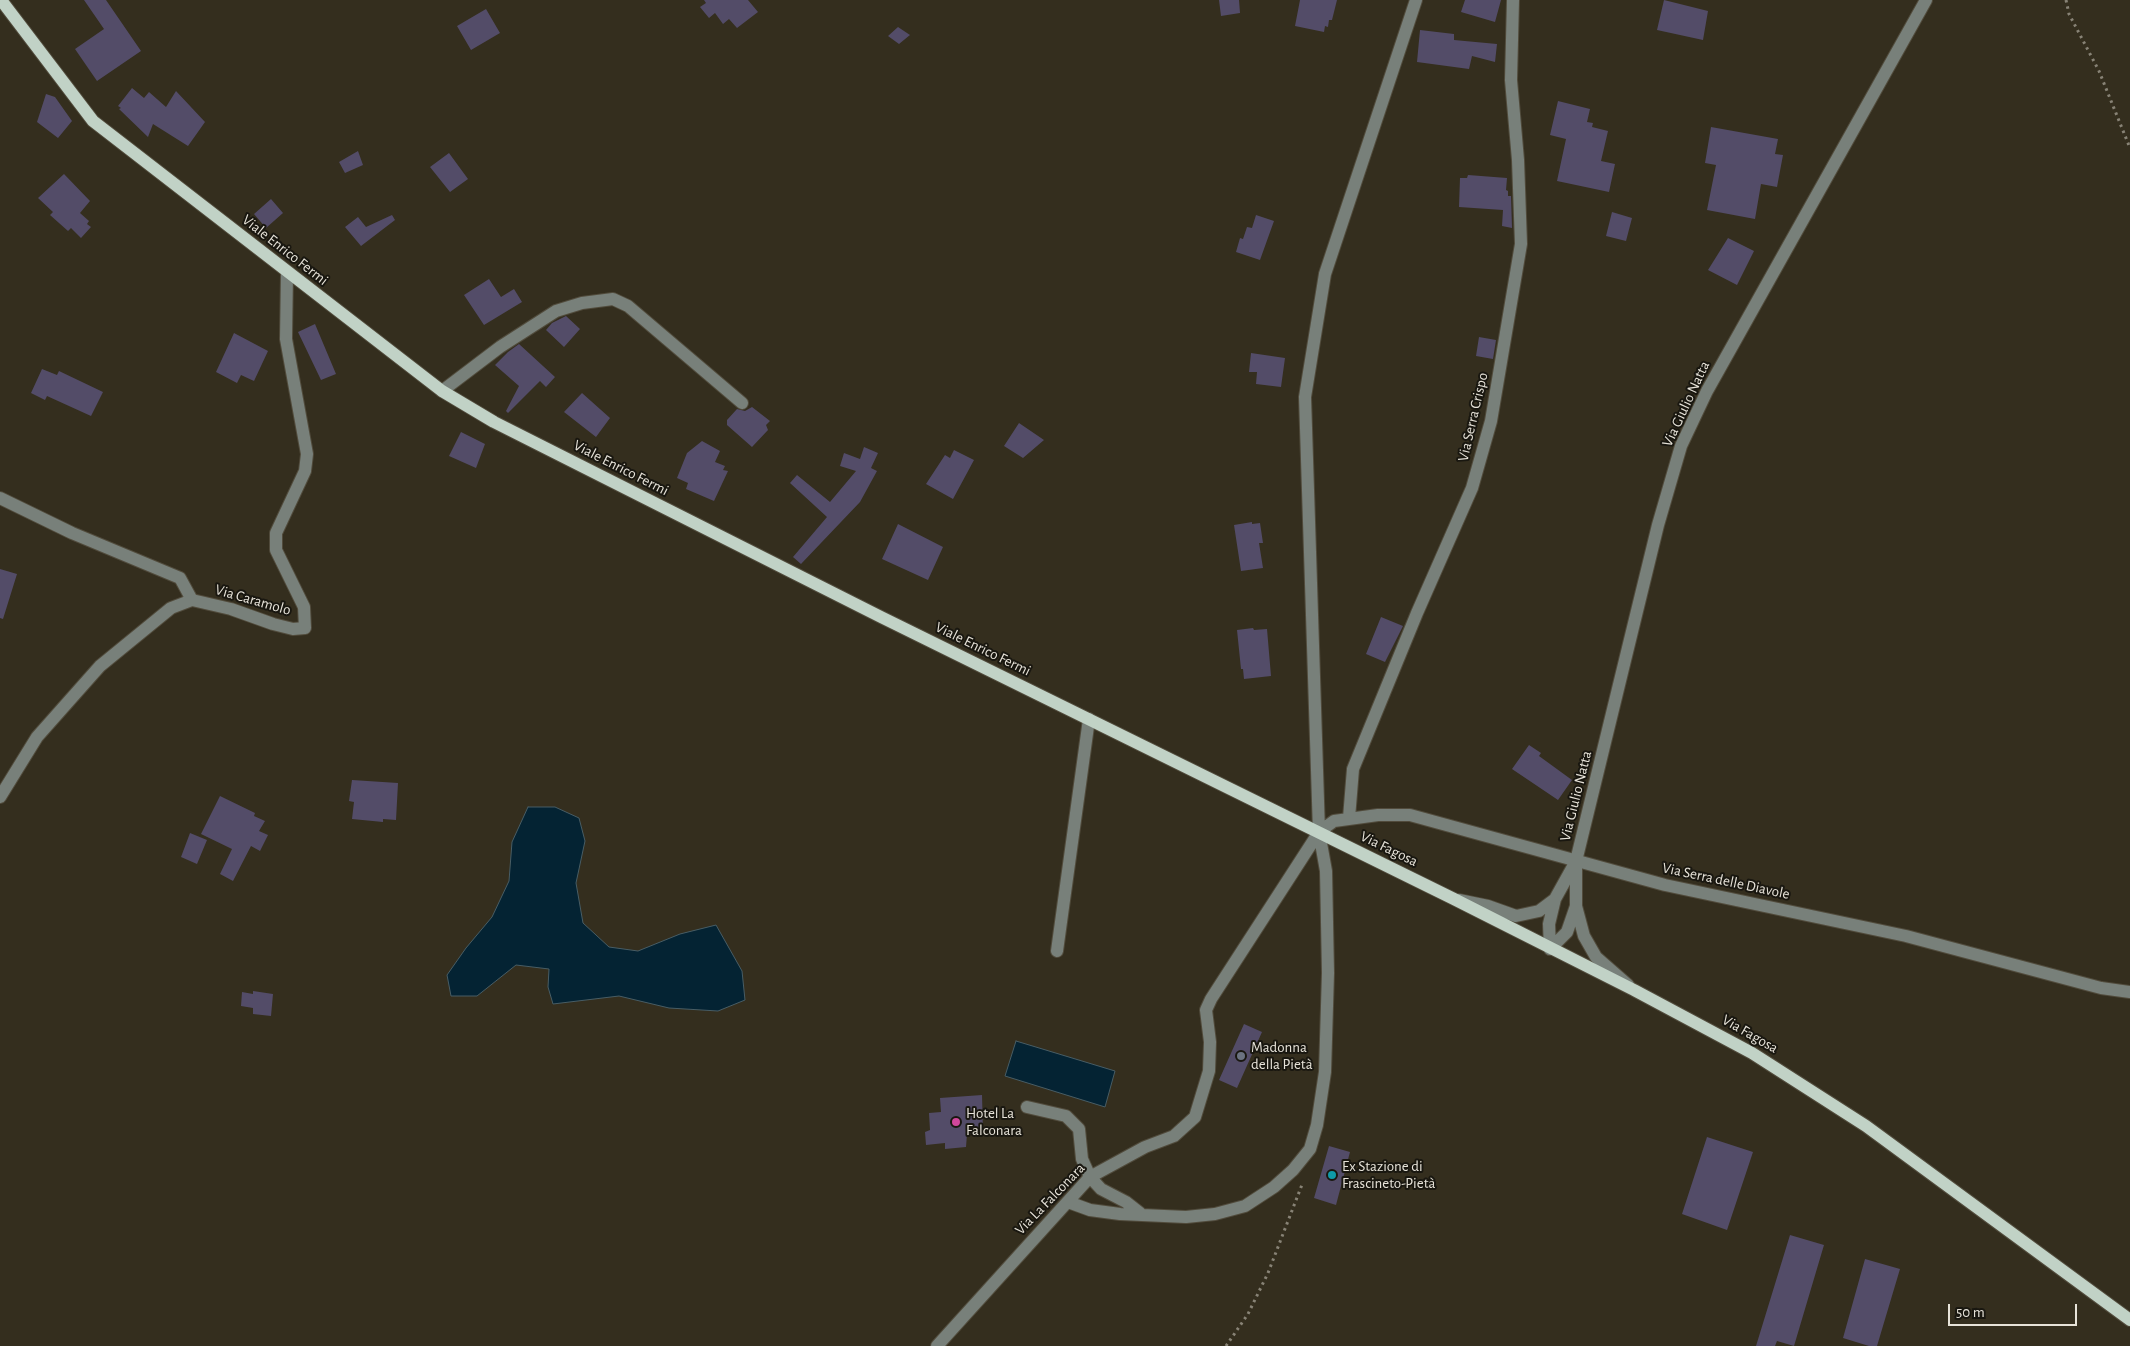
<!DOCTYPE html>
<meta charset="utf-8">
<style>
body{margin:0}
#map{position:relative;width:2130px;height:1346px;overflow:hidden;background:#342e1e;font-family:"Alegreya Sans",sans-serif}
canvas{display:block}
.scale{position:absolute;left:1948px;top:1304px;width:129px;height:22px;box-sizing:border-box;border:2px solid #e7e3d9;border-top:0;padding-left:6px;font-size:15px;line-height:18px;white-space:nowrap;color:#e7e3d9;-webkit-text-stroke:4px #191710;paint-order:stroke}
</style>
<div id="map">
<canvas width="2130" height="1346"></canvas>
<div class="scale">50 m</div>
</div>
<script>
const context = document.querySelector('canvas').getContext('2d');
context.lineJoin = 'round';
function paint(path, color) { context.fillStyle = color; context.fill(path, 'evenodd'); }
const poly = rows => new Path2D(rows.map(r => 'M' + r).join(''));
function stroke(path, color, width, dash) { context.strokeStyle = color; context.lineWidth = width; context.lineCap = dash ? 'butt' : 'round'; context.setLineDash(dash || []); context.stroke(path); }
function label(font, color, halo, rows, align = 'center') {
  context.font = font + ' "Alegreya Sans",sans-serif'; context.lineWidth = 4; context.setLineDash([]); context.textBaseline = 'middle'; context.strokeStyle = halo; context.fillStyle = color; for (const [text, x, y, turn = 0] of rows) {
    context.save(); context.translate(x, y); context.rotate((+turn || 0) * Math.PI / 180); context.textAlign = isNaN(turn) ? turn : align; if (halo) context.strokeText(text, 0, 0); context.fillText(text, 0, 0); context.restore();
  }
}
const water = poly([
 [528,807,555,807,579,818,585,841,576,883,583,923,609,947,638,951,680,934,716,925,742,971,745,1000,718,1011,669,1008,619,996,553,1004,548,987,549,969,516,965,477,996,451,996,447,975,466,948,492,917,509,881,512,842,528,807],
 [1016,1041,1115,1071,1105,1107,1005,1076,1016,1041]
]);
paint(water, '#042333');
stroke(water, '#485d65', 1);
paint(poly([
 [84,0,106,0,141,51,97,81,75,49,104,29],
 [704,0,748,0,758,12,737,28,729,19,723,24,715,13,709,18,700,7,706,3],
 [1219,0,1239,0,1240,13,1221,16],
 [1300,0,1337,0,1332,20,1329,20,1328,27,1325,26,1324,32,1295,26],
 [1465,0,1501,0,1495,22,1461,12],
 [1664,0,1708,11,1703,40,1657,30],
 [486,9,500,33,471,50,457,26],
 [898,27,910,35,899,44,888,36],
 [1420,30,1454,34,1454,40,1497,44,1495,62,1472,56,1469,69,1417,62],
 [132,88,144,98,149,92,166,107,176,91,205,122,188,146,153,124,148,137,119,109,121,108,118,106],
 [46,94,55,97,72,121,58,138,37,122],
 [1558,101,1590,109,1587,122,1593,123,1592,127,1608,131,1601,161,1615,164,1609,192,1557,181,1566,139,1550,135],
 [1711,127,1778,139,1775,154,1783,155,1777,187,1761,184,1755,219,1707,210,1716,165,1705,163],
 [358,151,363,165,345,173,339,162],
 [449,153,468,179,450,192,430,167],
 [64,174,90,201,80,213,89,221,87,224,91,227,81,238,71,228,68,231,50,215,53,212,38,198],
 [1468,175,1507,178,1506,190,1508,191,1508,196,1511,196,1512,228,1502,226,1503,210,1459,207,1460,178,1467,178],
 [271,199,283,213,266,228,254,214],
 [1612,212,1632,218,1626,241,1606,236],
 [392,215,395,220,361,246,345,227,358,217,366,227],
 [1256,215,1274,221,1260,260,1236,252,1240,238,1243,239,1247,227,1252,228],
 [1728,238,1754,251,1737,285,1708,270],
 [489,279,501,297,514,289,522,302,484,325,464,295],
 [566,316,580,329,564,347,546,330,552,323],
 [315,324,336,374,321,380,298,332],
 [234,333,268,351,254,381,241,375,237,383,216,372],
 [1479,337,1496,340,1493,359,1476,356],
 [519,344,555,377,546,387,540,381,508,413,506,411,519,386,495,365,508,352],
 [1251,353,1285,358,1281,387,1256,384,1257,372,1249,372],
 [42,369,57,375,59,371,103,392,91,416,47,396,45,400,31,393],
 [582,393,610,418,596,437,564,412],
 [752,407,770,421,766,425,768,430,752,447,727,425,727,420,737,409,745,411],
 [1019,423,1044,440,1023,458,1004,446],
 [461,432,485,444,476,468,449,456],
 [702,441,720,451,715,462,725,466,723,470,728,471,714,501,686,489,688,483,677,478,687,453],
 [864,447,878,453,871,468,877,471,860,502,801,564,793,557,827,517,790,483,797,475,830,502,856,471,840,466,844,453,860,459],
 [954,450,974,460,953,499,926,484,945,455,950,458],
 [1252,522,1252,524,1260,523,1263,543,1259,543,1263,568,1241,571,1234,525],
 [898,524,943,547,928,580,882,559],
 [0,569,17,574,3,619,0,618],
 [1381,617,1403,626,1385,662,1366,654],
 [1253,628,1254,630,1267,629,1271,676,1244,679,1243,669,1241,669,1237,630],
 [1529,745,1541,753,1539,756,1572,780,1558,800,1512,769],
 [352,780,398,783,396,820,383,819,383,822,352,819,354,802,349,801],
 [220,796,255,813,254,816,265,821,259,831,268,835,260,851,251,846,233,881,220,874,232,849,201,834],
 [190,833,207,840,197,864,181,857],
 [253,991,273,994,271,1016,253,1014,253,1008,241,1006,242,992,253,994],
 [1244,1024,1262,1032,1237,1088,1219,1080],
 [982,1095,983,1132,967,1134,966,1147,945,1149,945,1143,926,1145,925,1132,930,1130,929,1113,941,1112,940,1098],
 [1707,1137,1753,1152,1727,1230,1682,1214],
 [1329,1146,1350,1152,1336,1205,1314,1198],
 [1790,1235,1824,1245,1794,1346,1777,1341,1775,1346,1756,1346],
 [1865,1259,1900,1269,1877,1346,1869,1346,1843,1338]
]), '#534c68');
const minor = poly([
 [442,391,500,347,556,311,582,303,613,299,628,306,742,403],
 [0,498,72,533,180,578,192,600],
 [0,797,37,737,100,666,171,608,192,600,231,609,273,624,293,629,305,628,304,607,276,550,276,533,305,471,307,454,286,339,287,272],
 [1349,818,1353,769,1417,613,1472,488,1491,421,1521,244,1518,160,1511,80,1513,0],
 [1459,900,1488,906,1516,916,1539,911,1555,899],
 [1550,949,1549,924,1555,899,1575,863],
 [1550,949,1567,932,1576,906],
 [1057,951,1089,719],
 [1628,985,1596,957,1584,936,1576,906,1576,861,1658,525,1681,446,1707,391,1926,0],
 [1027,1107,1066,1116,1079,1129,1082,1159,1090,1177,1101,1189,1126,1202,1140,1213],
 [1068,1202,1090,1210,1120,1214,1186,1217,1215,1214,1245,1206,1274,1187,1293,1170,1310,1149,1317,1125,1325,1072,1328,973,1326,871,1319,832,1305,397,1325,274,1416,0],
 [937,1346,1090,1177,1145,1147,1174,1136,1195,1117,1209,1071,1210,1042,1206,1010,1211,999,1319,832,1334,821,1378,815,1410,815,1665,885,1906,936,2101,988,2130,992]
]);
const major = poly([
 [1,0,93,121,442,391,494,422,881,617,1454,899,1634,990,1752,1053,1866,1126,2130,1320]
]);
stroke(minor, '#514b3c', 14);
stroke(major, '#514b3c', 14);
stroke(poly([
 [2066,0,2069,14,2099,71,2130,148],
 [1226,1346,1248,1314,1268,1273,1303,1182]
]), '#888376', 3, [2.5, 4]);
stroke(minor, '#78807a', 12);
stroke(major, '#c1d2c6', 12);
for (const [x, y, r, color] of [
 [1241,1056,5,"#6b7280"],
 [956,1122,5,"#d1479c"],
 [1332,1175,5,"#0f9aa8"]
]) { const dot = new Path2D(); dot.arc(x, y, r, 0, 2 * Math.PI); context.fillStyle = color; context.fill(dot); stroke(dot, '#191710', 2); }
label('15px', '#e7e3d9', '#191710', [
 ["Viale Enrico Fermi",285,250,38],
 ["Via Giulio Natta",1686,404,-65],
 ["Via Serra Crispo",1473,417,-77],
 ["Viale Enrico Fermi",621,468,27],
 ["Via Caramolo",253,600,16],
 ["Viale Enrico Fermi",983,649,26],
 ["Via Giulio Natta",1576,796,-76],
 ["Via Fagosa",1389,849,26],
 ["Via Serra delle Diavole",1726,881,12],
 ["Via Fagosa",1750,1034,30],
 ["Via La Falconara",1050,1199,-46]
]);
label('15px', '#e7e3d9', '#191710', [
 ["Madonna",1251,1047],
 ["della Pietà",1251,1064],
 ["Hotel La",966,1113],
 ["Falconara",966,1130],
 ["Ex Stazione di",1342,1166],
 ["Frascineto-Pietà",1342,1183]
], 'left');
</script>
